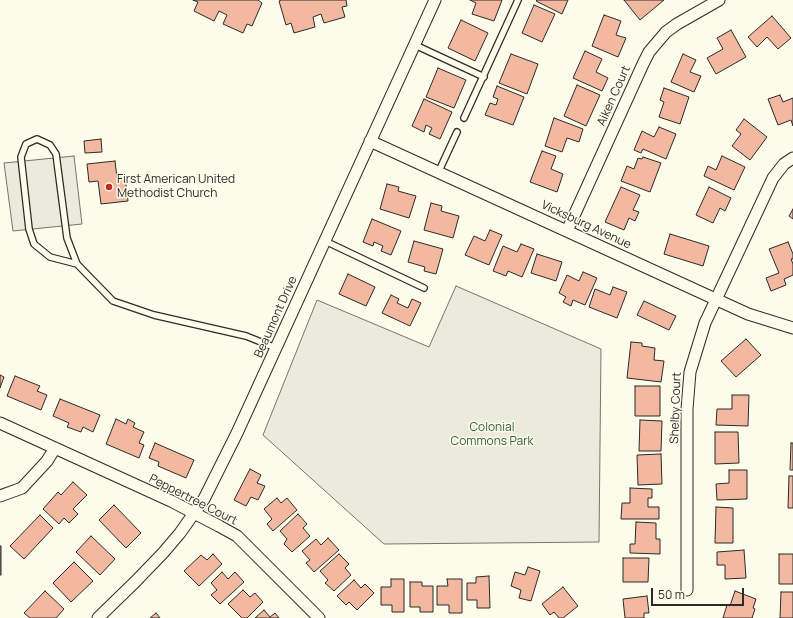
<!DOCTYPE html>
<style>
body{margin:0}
#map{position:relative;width:793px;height:618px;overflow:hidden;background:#fdfbea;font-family:Manrope,sans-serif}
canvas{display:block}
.scale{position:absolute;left:651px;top:588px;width:93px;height:18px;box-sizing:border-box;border:2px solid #2b2b2b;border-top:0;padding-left:5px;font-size:12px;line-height:14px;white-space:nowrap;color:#2b2b2b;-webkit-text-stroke:3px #fdfbea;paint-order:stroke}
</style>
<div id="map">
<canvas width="793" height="618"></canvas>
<div class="scale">50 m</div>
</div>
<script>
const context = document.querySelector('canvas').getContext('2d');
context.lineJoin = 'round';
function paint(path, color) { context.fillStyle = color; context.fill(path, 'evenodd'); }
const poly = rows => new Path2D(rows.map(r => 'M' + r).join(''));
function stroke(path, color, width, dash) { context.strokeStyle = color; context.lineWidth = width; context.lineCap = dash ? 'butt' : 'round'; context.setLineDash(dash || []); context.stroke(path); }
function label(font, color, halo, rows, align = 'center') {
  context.font = font + ' Manrope,sans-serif'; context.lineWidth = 3; context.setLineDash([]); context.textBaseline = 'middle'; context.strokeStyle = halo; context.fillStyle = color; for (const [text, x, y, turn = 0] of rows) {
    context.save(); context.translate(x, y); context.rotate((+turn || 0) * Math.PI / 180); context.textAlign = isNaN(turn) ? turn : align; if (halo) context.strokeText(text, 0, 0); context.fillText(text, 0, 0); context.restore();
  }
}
const green = poly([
 [456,286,601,349,599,542,384,544,263,435,317,300,429,347,456,286]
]);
paint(green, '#ecebdb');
stroke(green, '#74746e', 1);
const parking = poly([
 [74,156,82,224,13,231,4,163,74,156]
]);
paint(parking, '#eceadb');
stroke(parking, '#74746e', 1);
const building = poly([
 [193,0,258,0,262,3,252,26,247,24,243,33,223,24,227,15,219,11,214,21,194,11,198,2,193,0],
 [281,0,346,0,347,6,342,7,345,17,324,23,321,14,313,17,315,27,294,33,291,23,286,25,279,1,281,0],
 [470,0,502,0,494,21,472,14,476,3,470,0],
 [537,0,568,0,562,14,536,1,537,0],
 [624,0,664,0,640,20,624,0],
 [534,5,555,14,542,42,522,33,534,5],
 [604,15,621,21,616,35,626,38,618,57,592,46,604,15],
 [772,16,791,38,778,49,767,37,757,47,748,37,772,16],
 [461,20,488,33,475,61,448,48,461,20],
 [731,30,746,57,716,74,707,58,723,49,717,38,731,30],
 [585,51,602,59,596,72,608,78,602,91,573,78,585,51],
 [511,54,538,64,527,94,499,83,511,54],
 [683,54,696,60,690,72,701,76,694,92,671,82,683,54],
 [438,68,466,80,454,108,426,97,438,68],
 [577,85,600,95,586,126,564,116,577,85],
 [497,86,524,97,513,125,485,115,490,103,496,105,498,99,493,97,497,86],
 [664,88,689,97,680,124,659,117,664,102,660,100,664,88],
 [780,95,783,102,793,98,793,126,791,120,778,125,768,99,780,95],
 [424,99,452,112,440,139,429,134,432,128,426,125,424,132,412,126,424,99],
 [554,118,583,129,579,142,567,138,562,152,545,146,554,118],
 [744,119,767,137,750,160,732,146,741,134,736,130,744,119],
 [659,127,676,134,666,159,643,149,641,153,634,150,642,131,654,137,659,127],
 [101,139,102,152,85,153,84,141,101,139],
 [542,151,556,156,551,169,563,174,557,192,530,182,542,151],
 [722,156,745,167,734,190,704,176,708,166,716,170,722,156],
 [643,157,661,163,650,192,621,181,627,166,634,169,638,158,642,159,643,157],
 [115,161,117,178,125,177,128,201,101,204,98,181,89,182,87,164,115,161],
 [387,184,399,187,398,191,416,196,409,218,380,209,387,184],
 [621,187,640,195,633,210,639,212,635,221,629,218,624,230,605,222,621,187],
 [709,187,731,198,725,211,720,208,713,223,696,215,709,187],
 [431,203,442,206,441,211,459,216,453,238,424,230,431,203],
 [793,209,793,219,789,216,793,209],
 [372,219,401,231,391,255,381,251,383,246,374,242,373,246,363,242,372,219],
 [490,230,502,235,489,265,465,255,474,236,485,241,490,230],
 [670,234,709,246,703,266,664,254,670,234],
 [414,241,443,249,436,274,424,271,425,267,408,262,414,241],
 [788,242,793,254,793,259,791,259,793,264,793,275,784,279,786,285,771,291,766,278,779,273,769,249,788,242],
 [521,244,534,249,522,277,508,271,506,276,493,271,503,246,517,252,521,244],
 [537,254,562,262,556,281,531,273,537,254],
 [583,272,597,278,585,305,573,300,571,306,563,302,566,297,559,293,567,275,579,281,583,272],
 [348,274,375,287,366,306,339,294,348,274],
 [613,287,627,292,617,318,589,307,595,289,610,295,613,287],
 [391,295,399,299,397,303,408,308,412,299,421,303,410,326,382,313,391,295],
 [644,301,676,316,669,330,637,315,644,301],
 [746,339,761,355,736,377,721,361,746,339],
 [631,342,642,343,642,346,655,348,654,360,664,361,661,382,627,378,631,342],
 [0,375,4,377,0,388,0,375],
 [15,376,40,386,37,391,47,395,41,410,7,396,15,376],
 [635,386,660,386,660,416,635,416,635,386],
 [732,395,749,395,748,426,716,425,717,409,732,409,732,395],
 [60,399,100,415,93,432,83,427,81,432,67,427,69,423,53,416,60,399],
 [116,419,126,424,128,419,135,423,133,427,144,432,139,443,144,445,139,458,106,444,116,419],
 [640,420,662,421,661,451,639,451,640,420],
 [715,432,738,432,739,463,715,464,715,432],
 [155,443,194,460,186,478,158,466,159,462,149,458,155,443],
 [791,443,793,443,793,470,790,470,791,443],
 [661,454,662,484,638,485,637,455,661,454],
 [250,469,261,475,257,483,265,486,258,500,251,497,246,506,234,500,250,469],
 [729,470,747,470,747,499,717,500,716,484,729,483,729,470],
 [789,476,793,476,793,508,788,508,789,476],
 [73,482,87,495,73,509,78,514,69,523,64,518,59,524,43,509,58,492,61,495,73,482],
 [630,488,652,489,652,498,648,498,648,507,659,507,659,519,621,519,622,503,630,503,630,488],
 [277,498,281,503,287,498,297,510,273,531,267,524,272,519,264,509,277,498],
 [114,505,141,533,126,548,99,520,114,505],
 [716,507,733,508,733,543,715,543,716,507],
 [298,514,307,524,303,528,310,536,292,552,284,544,287,539,280,531,298,514],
 [40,515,53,528,24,559,10,546,40,515],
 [636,522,656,523,656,539,660,539,660,554,630,553,630,544,635,544,636,522],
 [91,536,115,559,100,575,76,552,91,536],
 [328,538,339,550,314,572,306,563,310,560,302,551,316,539,321,545,328,538],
 [0,546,1,546,1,575,0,575,0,546],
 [744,550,746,578,725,579,725,565,717,565,717,552,744,550],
 [213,554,222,564,199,586,184,571,201,555,207,560,213,554],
 [339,554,349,564,345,568,351,575,334,591,325,583,328,580,320,571,339,554],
 [779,554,793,554,793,584,779,584,779,554],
 [623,558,649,558,648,582,623,582,623,558],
 [74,562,93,581,71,602,53,583,74,562],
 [528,567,540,571,531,601,519,598,521,590,511,586,515,572,525,575,528,567],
 [222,572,228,579,235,572,244,582,220,604,211,595,217,590,211,583,222,572],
 [489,576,490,608,477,608,477,600,467,600,467,583,476,583,476,577,489,576],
 [391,579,404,579,404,612,392,612,392,605,381,605,381,587,391,587,391,579],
 [447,579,462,579,462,613,449,613,449,605,437,605,437,586,448,586,447,579],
 [354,580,361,588,365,584,374,593,357,610,349,602,346,605,337,596,354,580],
 [410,582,422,582,422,586,433,586,433,612,420,612,420,607,410,607,410,582],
 [563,587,578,606,563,618,559,618,554,612,550,615,542,604,563,587],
 [243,590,250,597,255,593,263,602,247,618,242,618,228,604,243,590],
 [45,591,64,609,56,618,30,618,24,613,45,591],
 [735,591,756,599,753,608,755,609,752,618,723,618,727,605,730,606,735,591],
 [781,592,793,592,793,618,780,618,781,592],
 [647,596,649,613,644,613,644,618,625,618,623,599,647,596],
 [264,610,270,617,275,613,279,618,255,618,264,610],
 [156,613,160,618,150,618,156,613]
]);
paint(building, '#f2b8a0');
stroke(building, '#2b2b2b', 1);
const service = poly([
 [415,45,484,77],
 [464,118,518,0],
 [438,173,457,132],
 [325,241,424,288],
 [77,264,50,257,34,244,29,229,21,157,26,144,37,139,50,145,56,154,67,238,77,264,113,301,154,315,246,336,276,348]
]);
const minor = poly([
 [370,141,748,314,793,328],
 [567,231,643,64,649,52,666,32,677,24,719,0],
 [0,423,171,501,219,526,237,536,319,618],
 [0,496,22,488,47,461,55,448],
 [687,590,687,409,690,372,705,323,773,178,784,164,793,158],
 [98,618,135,582,163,553,180,533,204,499,237,433,435,0]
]);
stroke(service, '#2b2b2b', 8);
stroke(minor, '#2b2b2b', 13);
stroke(service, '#fdfbea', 5.5);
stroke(minor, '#fdfbea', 11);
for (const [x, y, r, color] of [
 [109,187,4,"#c62828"]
]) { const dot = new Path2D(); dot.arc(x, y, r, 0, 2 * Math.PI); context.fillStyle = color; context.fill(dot); stroke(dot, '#fdfbea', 1.5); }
label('12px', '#2b2b2b', '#fdfbea', [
 ["Aiken Court",614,96,-66],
 ["Vicksburg Avenue",586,225,25],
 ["Beaumont Drive",276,317,-66],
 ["Shelby Court",676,408,-88],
 ["Peppertree Court",193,500,27]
]);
label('12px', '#2b2b2b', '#fdfbea', [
 ["First American United",117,180],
 ["Methodist Church",117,194]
], 'left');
label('12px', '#34623c', '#fdfbea', [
 ["Colonial",492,428],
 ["Commons Park",492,442]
]);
</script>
